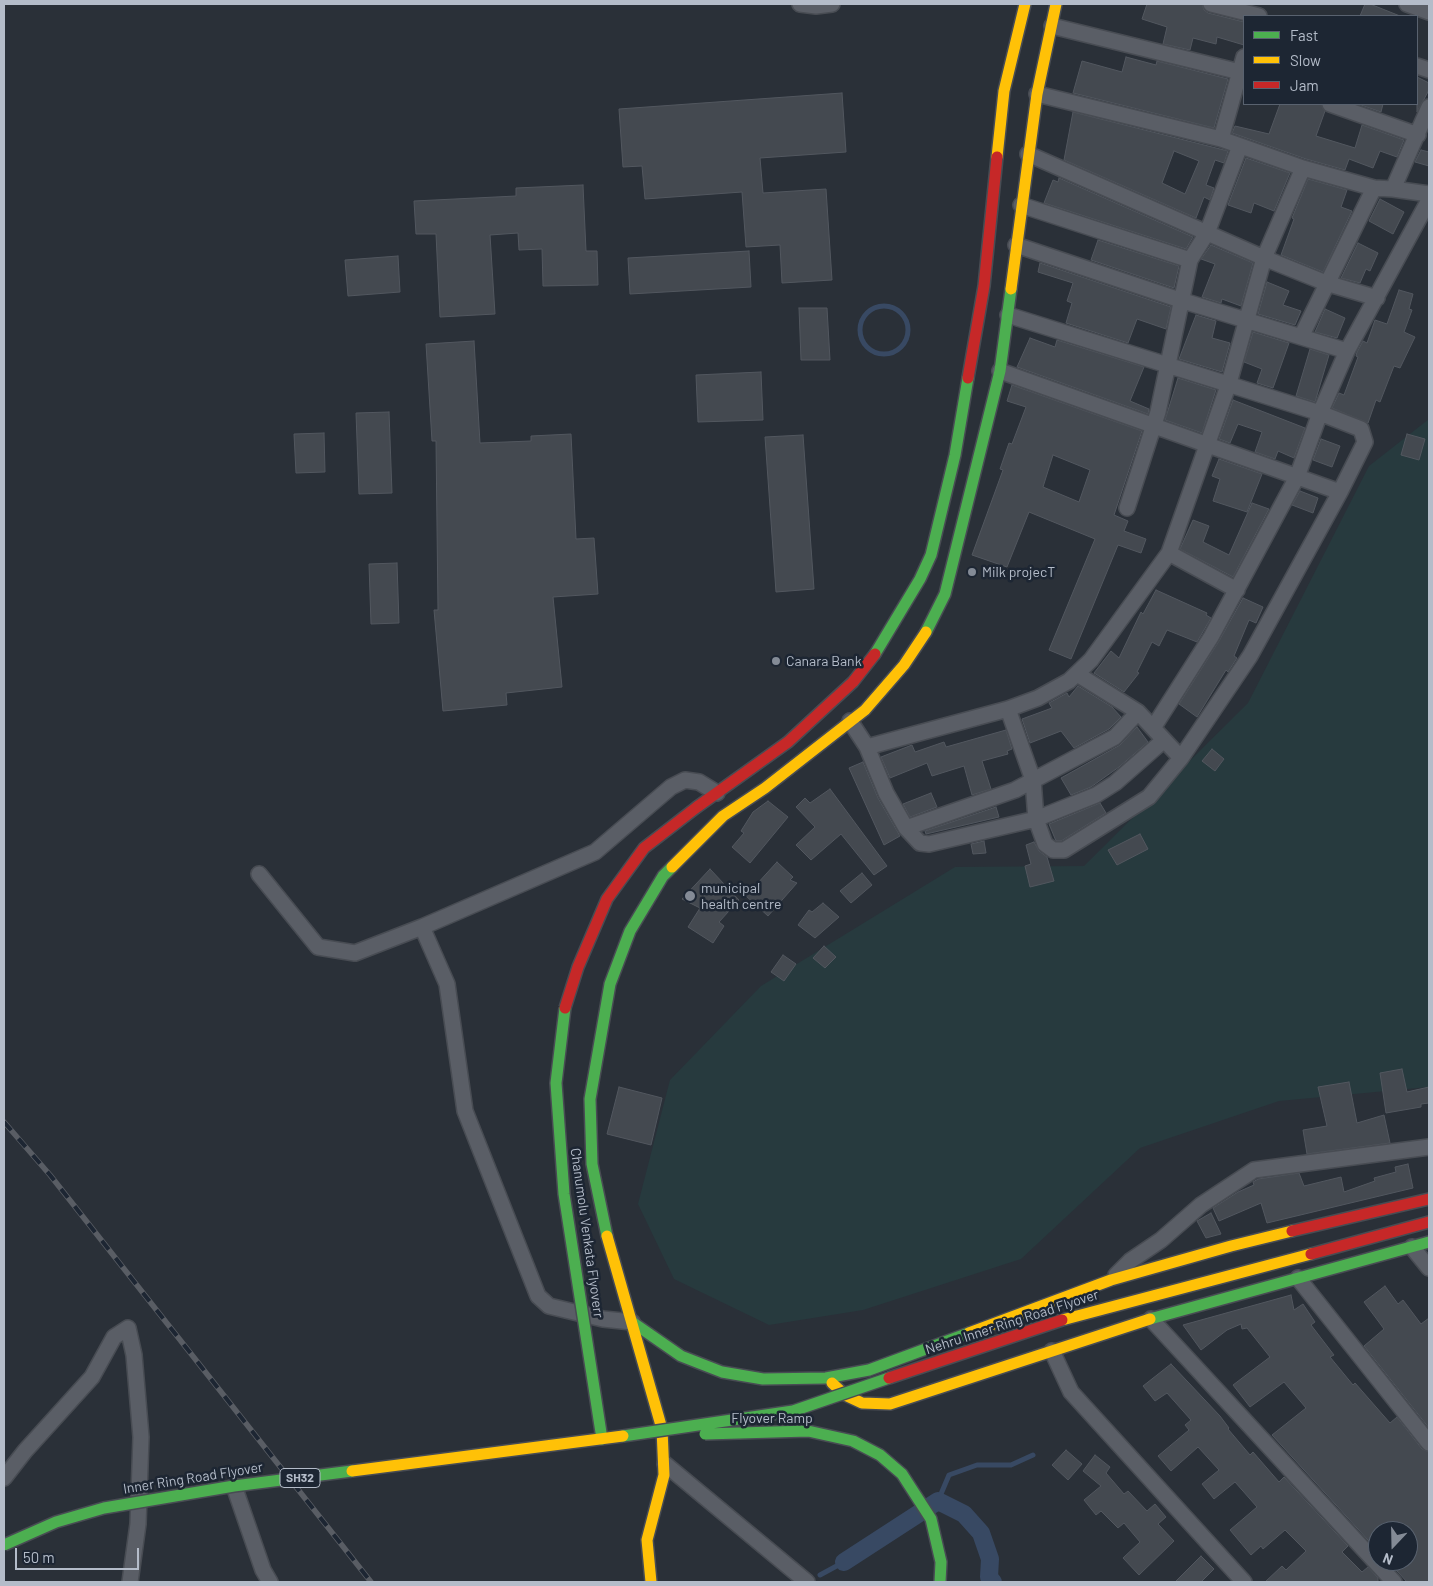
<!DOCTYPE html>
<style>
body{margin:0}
#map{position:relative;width:1433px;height:1586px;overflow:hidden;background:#2a3038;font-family:Barlow,sans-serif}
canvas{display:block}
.frame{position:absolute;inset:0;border:5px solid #b4bcc9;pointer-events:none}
.legend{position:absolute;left:1243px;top:15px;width:175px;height:90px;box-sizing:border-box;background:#1d2633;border:1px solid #59626f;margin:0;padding:6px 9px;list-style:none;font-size:15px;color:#b4bcc9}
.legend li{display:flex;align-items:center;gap:10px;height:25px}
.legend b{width:25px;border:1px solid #59626f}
.north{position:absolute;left:1368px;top:1521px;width:50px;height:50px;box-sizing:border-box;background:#1d2633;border:1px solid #59626f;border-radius:50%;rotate:201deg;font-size:14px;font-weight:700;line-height:20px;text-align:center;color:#b4bcc9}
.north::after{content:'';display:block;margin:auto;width:18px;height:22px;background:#848b96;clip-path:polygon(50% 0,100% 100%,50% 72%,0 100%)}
.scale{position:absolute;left:15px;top:1548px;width:124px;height:22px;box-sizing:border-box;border:2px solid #b4bcc9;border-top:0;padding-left:6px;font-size:15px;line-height:18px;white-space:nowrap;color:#b4bcc9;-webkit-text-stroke:4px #1d2633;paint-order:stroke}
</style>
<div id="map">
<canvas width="1433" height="1586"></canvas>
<div class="frame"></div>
<ul class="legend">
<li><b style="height:6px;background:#4caf50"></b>Fast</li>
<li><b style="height:6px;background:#ffc107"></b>Slow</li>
<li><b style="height:6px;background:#c62828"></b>Jam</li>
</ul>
<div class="north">N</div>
<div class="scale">50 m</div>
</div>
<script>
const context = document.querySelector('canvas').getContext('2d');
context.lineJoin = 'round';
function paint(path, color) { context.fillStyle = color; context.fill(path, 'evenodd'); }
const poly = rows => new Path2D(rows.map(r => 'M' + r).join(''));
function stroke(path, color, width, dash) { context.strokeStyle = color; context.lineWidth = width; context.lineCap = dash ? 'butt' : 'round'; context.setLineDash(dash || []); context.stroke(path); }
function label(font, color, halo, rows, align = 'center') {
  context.font = font + ' Barlow,sans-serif'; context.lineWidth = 5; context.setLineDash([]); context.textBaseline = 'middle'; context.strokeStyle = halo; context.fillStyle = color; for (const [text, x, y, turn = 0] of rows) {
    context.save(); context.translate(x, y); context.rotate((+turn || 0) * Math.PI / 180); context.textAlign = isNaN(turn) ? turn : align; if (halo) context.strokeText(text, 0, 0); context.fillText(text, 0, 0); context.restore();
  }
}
paint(poly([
 [1429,419,1429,1087,1279,1101,1140,1148,1021,1259,863,1310,769,1325,674,1279,638,1204,670,1080,761,986,955,867,1084,866,1248,703,1369,466]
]), '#273a3e');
stroke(poly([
 '860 330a24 24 0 1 1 48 0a24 24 0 1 1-48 0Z',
 [938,1501,949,1475,977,1465,1011,1465,1033,1455],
 [820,1575,844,1562]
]), '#384963', 5);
stroke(poly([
 [844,1562,938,1501,964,1514,981,1533,990,1559,989,1577,993,1582]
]), '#384963', 18);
const building = poly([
 [1147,4,1202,4,1204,10,1208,13,1244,22,1244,45,1217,37,1216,44,1193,38,1190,50,1163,44,1167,27,1142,19,1147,4],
 [1365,4,1370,4,1400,16,1360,16,1365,4],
 [1126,57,1156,65,1157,61,1228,79,1214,128,1073,93,1082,61,1122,72,1126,57],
 [1417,77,1429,83,1429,90,1417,112,1417,77],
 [842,93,846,152,760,158,763,193,826,189,832,280,782,283,780,245,746,247,742,192,645,199,642,166,623,167,619,109,842,93],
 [1280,104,1321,104,1325,111,1316,136,1355,148,1362,125,1404,140,1397,157,1380,151,1373,168,1349,159,1345,170,1306,159,1232,133,1235,126,1269,134,1280,104],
 [1358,104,1383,104,1381,112,1358,104],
 [1073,112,1228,151,1224,163,1215,160,1206,185,1214,188,1210,200,1204,197,1196,218,1064,160,1073,112],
 [1174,151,1199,161,1185,194,1162,183,1174,151],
 [1421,150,1429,152,1429,166,1415,162,1421,150],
 [1246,158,1290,173,1274,211,1254,203,1251,213,1228,205,1246,158],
 [1059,178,1193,237,1186,249,1044,203,1053,180,1058,182,1059,178],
 [1308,179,1347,190,1341,207,1352,211,1323,272,1281,255,1294,219,1292,218,1308,179],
 [583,185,586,251,597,251,598,285,543,286,542,249,519,250,518,233,490,235,495,314,440,317,436,234,416,234,414,201,516,196,516,188,583,185],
 [1380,199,1404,212,1393,234,1369,221,1380,199],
 [1098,240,1179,266,1174,288,1091,260,1098,240],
 [1358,243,1378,253,1370,271,1366,269,1360,283,1341,278,1358,243],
 [1211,245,1253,263,1241,306,1222,299,1221,303,1202,297,1215,264,1201,259,1211,245],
 [749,251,751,287,630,294,628,258,749,251],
 [398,256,400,292,348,296,345,260,398,256],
 [1040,263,1171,307,1166,329,1137,319,1128,343,1066,323,1072,303,1067,301,1073,283,1038,272,1040,263],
 [1267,282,1289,291,1283,305,1301,311,1295,325,1258,314,1267,282],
 [1399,290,1413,294,1409,309,1412,310,1404,332,1415,337,1400,368,1394,366,1380,402,1376,400,1368,423,1332,408,1339,393,1344,395,1358,357,1356,356,1357,352,1363,341,1367,343,1375,320,1387,324,1399,290],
 [799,308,827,308,830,360,801,360,799,308],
 [1325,309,1345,318,1337,338,1315,332,1325,309],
 [1196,315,1216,321,1212,338,1230,343,1222,372,1179,359,1196,315],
 [1253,332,1289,343,1273,388,1257,383,1262,369,1244,362,1253,332],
 [1030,338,1055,347,1057,340,1144,367,1130,401,1149,409,1148,414,1017,367,1030,338],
 [474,341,480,443,531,441,531,436,571,434,576,539,594,538,598,594,553,597,562,687,506,693,507,705,443,711,434,610,438,610,436,441,432,441,426,344,474,341],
 [1310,349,1329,355,1315,402,1296,396,1310,349],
 [761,372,763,420,698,422,696,375,761,372],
 [1178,378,1216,390,1202,433,1165,420,1178,378],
 [1012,385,1142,431,1114,515,1128,521,1124,531,1146,539,1141,553,1118,545,1071,659,1049,650,1095,539,1029,512,1007,567,972,555,1003,470,1000,469,1009,443,1012,444,1026,407,1007,401,1012,385],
 [1053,455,1090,470,1079,502,1043,487,1053,455],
 [1233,400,1305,428,1294,458,1278,451,1275,459,1255,452,1262,432,1238,424,1230,443,1219,439,1233,400],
 [389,412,392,493,359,494,356,413,389,412],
 [324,433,325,472,296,473,294,434,324,433],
 [1407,434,1425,439,1419,460,1401,455,1407,434],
 [803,435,814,589,776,592,765,437,803,435],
 [1321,439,1340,446,1332,467,1313,460,1321,439],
 [1219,459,1262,474,1247,512,1213,501,1220,479,1212,476,1219,459],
 [1300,491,1318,498,1313,513,1292,505,1300,491],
 [1252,503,1269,509,1233,577,1180,549,1193,520,1209,526,1203,542,1229,555,1252,503],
 [397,563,399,623,371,624,369,564,397,563],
 [1156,590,1207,613,1206,615,1211,618,1197,642,1167,630,1159,646,1152,642,1137,672,1139,673,1124,692,1094,673,1111,651,1119,658,1141,612,1143,614,1156,590],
 [1243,598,1263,607,1256,623,1249,620,1234,656,1237,658,1228,672,1226,670,1197,717,1179,704,1219,641,1243,598],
 [1078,686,1112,707,1121,717,1109,729,1074,748,1061,731,1030,743,1022,719,1052,708,1049,703,1067,693,1069,697,1078,686],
 [1137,727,1148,742,1119,767,1091,787,1071,795,1061,778,1120,745,1137,727],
 [1006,730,1012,749,1007,751,1008,754,982,761,991,789,972,795,964,766,932,776,927,763,890,778,881,757,912,745,915,752,944,742,946,747,1006,730],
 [1212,749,1224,759,1215,771,1202,761,1212,749],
 [863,762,878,798,900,836,884,845,849,768,863,762],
 [830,789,887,866,874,875,841,834,811,860,796,845,815,827,796,807,805,798,810,803,830,789],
 [931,793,937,807,910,817,903,804,931,793],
 [768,801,788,817,750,863,732,847,744,833,741,831,753,812,768,801],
 [1100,803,1106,813,1061,841,1056,841,1049,824,1100,803],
 [996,807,999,817,926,834,925,831,996,807],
 [1140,834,1148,849,1117,865,1108,850,1140,834],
 [984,841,986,853,973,854,971,844,984,841],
 [1034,842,1039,851,1047,857,1054,881,1030,887,1025,866,1031,864,1026,845,1034,842],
 [777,862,793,877,790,880,797,883,768,916,746,896,777,862],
 [710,869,739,900,719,922,724,926,713,943,688,927,700,908,682,899,710,869],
 [862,873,872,885,851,903,840,891,862,873],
 [823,903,839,917,815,938,798,925,809,910,812,912,823,903],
 [824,946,836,957,825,968,813,958,824,946],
 [783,955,796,964,784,981,771,972,783,955],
 [1402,1069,1407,1092,1429,1087,1429,1103,1421,1104,1421,1107,1386,1113,1380,1073,1402,1069],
 [1349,1082,1357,1123,1384,1115,1390,1143,1307,1154,1303,1130,1327,1126,1318,1087,1349,1082],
 [619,1087,662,1098,651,1145,607,1134,619,1087],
 [1408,1164,1413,1188,1267,1223,1261,1203,1219,1221,1213,1208,1238,1192,1254,1185,1253,1182,1258,1179,1299,1173,1304,1186,1341,1177,1344,1192,1375,1181,1374,1178,1396,1172,1395,1167,1408,1164],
 [1211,1213,1221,1234,1206,1238,1197,1221,1211,1213],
 [1385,1286,1398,1304,1403,1300,1421,1324,1429,1318,1429,1428,1364,1346,1384,1329,1364,1302,1385,1286],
 [1291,1295,1294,1310,1303,1304,1315,1322,1311,1325,1334,1355,1330,1357,1353,1385,1355,1383,1390,1423,1397,1417,1422,1449,1429,1452,1429,1582,1407,1582,1388,1561,1408,1561,1408,1531,1378,1531,1378,1551,1272,1435,1306,1408,1284,1382,1250,1407,1233,1385,1270,1357,1247,1328,1242,1329,1241,1324,1227,1330,1201,1350,1183,1325,1291,1295],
 [1171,1364,1220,1416,1229,1428,1228,1429,1250,1455,1253,1452,1279,1482,1284,1477,1348,1546,1342,1552,1362,1572,1368,1567,1378,1578,1378,1582,1265,1582,1282,1566,1286,1570,1306,1551,1285,1530,1263,1549,1261,1546,1251,1555,1230,1530,1257,1507,1235,1482,1214,1499,1202,1484,1219,1470,1198,1447,1171,1471,1158,1456,1189,1430,1185,1425,1191,1420,1167,1393,1155,1401,1143,1386,1171,1364],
 [1066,1450,1082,1464,1068,1480,1052,1465,1066,1450],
 [1095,1455,1110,1467,1106,1473,1124,1494,1128,1491,1147,1511,1155,1504,1166,1517,1158,1524,1174,1541,1139,1575,1123,1558,1140,1542,1124,1523,1118,1528,1101,1511,1096,1515,1084,1500,1101,1486,1083,1471,1095,1455],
 [1201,1556,1214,1569,1201,1582,1175,1582,1201,1556]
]);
paint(building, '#444950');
stroke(building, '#52575f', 1);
const street = poly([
 [800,4,816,6,832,4],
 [1211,4,1259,16],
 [1407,4,1429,12],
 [1052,26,1244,73],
 [1417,66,1429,70],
 [1037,94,1221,139,1303,168,1374,188,1301,337],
 [1330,104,1418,135],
 [1221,139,1244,57],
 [1028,154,1264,258,1326,283,1377,298],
 [1374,188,1393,189,1429,107],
 [1393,189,1429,194],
 [1021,205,1190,260],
 [1016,245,1180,300,1347,351],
 [1008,315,1320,413,1361,429,1365,442,1340,492,1250,656,1181,758,1149,797,1064,850,1053,850,1045,844,1036,819,1033,780,1008,709],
 [1000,371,1340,492],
 [1127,508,1158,412,1190,260,1207,233,1240,146],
 [1169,553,1237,590],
 [1077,674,1138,712,1181,758],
 [850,721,867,747,1008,709,1038,698,1069,681,1091,660,1169,553,1229,383,1264,258,1303,168],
 [1153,728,1211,637,1297,477,1320,413,1347,351,1429,200],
 [867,747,886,793,906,828,920,843,929,844,1036,819,1096,795,1115,783,1164,740],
 [906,828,1015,790,1115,737,1138,712],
 [259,874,318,947,355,953,422,927,595,852,671,787,685,780,699,782,717,793],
 [422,927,447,984,465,1111,538,1296,549,1306,603,1319,632,1322],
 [1412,1247,1429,1268],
 [1116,1275,1130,1261,1161,1240,1201,1205,1254,1170,1429,1147],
 [1298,1278,1429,1443],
 [1151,1319,1394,1582],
 [1052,1351,1071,1392,1244,1582],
 [665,1464,807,1582],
 [4,1478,25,1451,92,1377,114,1337,128,1328,134,1355,141,1437,138,1524,130,1582],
 [234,1486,263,1570,270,1582]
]);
const fast = poly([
 [926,632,945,594,1000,371,1011,289],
 [875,654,920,579,931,555,955,455,968,378],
 [607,1236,592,1164,590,1099,610,984,630,931,663,876,672,867],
 [1150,1319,1429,1242],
 [632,1322,681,1356,722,1372,763,1379,826,1378,869,1370,969,1333]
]);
const slow = poly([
 [997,157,1004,91,1025,4],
 [1011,289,1037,94,1056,4],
 [672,867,723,816,765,788,865,710,904,665,926,632],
 [607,1236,662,1429,664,1475,647,1540,651,1582],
 [1062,1320,1311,1254],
 [969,1333,1111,1280,1231,1246,1292,1231],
 [832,1383,845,1395,862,1403,890,1404,1150,1319]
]);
const jam = poly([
 [968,378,984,286,997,157],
 [697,807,788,742,853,682,875,654],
 [1292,1231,1429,1199],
 [1311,1254,1429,1222]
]);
stroke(street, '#484c53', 18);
stroke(fast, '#484c53', 14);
stroke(slow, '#484c53', 14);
stroke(jam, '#484c53', 14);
stroke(street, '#5a5e66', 15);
stroke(fast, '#4caf50', 11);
stroke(slow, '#ffc107', 11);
stroke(jam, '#c62828', 11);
const rail = poly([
 [4,1122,50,1175,371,1582]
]);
stroke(rail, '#595d64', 5.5);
stroke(rail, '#1d2633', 4, [11]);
const fastBridge = poly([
 [565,1008,556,1083,564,1194,602,1439],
 [705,1434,808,1431,853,1441,880,1455,902,1474,931,1519,941,1562,940,1582],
 [623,1436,793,1411,889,1378],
 [4,1545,56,1522,104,1508,234,1486,352,1471]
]);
const slowBridge = poly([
 [352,1471,623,1436]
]);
const jamBridge = poly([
 [565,1008,578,967,607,899,644,848,697,807],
 [889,1378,1062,1320]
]);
stroke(fastBridge, '#484c53', 14, []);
stroke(slowBridge, '#484c53', 14, []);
stroke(jamBridge, '#484c53', 14, []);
stroke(fastBridge, '#4caf50', 11);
stroke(slowBridge, '#ffc107', 11);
stroke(jamBridge, '#c62828', 11);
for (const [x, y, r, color] of [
 [972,572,5,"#848b96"],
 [776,661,5,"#848b96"],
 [690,896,6,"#848b96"]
]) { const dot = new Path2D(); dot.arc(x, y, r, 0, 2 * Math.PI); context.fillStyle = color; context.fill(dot); stroke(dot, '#1d2633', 2); }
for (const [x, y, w] of [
 [300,1478,40]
]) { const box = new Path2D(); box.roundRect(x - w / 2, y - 9.5, w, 19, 4); context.fillStyle = '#1d2633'; context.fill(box); stroke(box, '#b4bcc9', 1); }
label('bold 12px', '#b4bcc9', null, [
 ["SH32",300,1478]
]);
label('14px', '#b4bcc9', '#1d2633', [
 ["Milk projecT",982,572],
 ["Canara Bank",786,661],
 ["municipal",701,888],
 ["health centre",701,904]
], 'left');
label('14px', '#b4bcc9', '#1d2633', [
 ["Chanumolu Venkata Flyoverr",587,1233,82],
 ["Nehru Inner Ring Road Flyover",1012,1322,-18],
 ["Flyover Ramp",772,1418],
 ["Inner Ring Road Flyover",193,1478,-9]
]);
</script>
